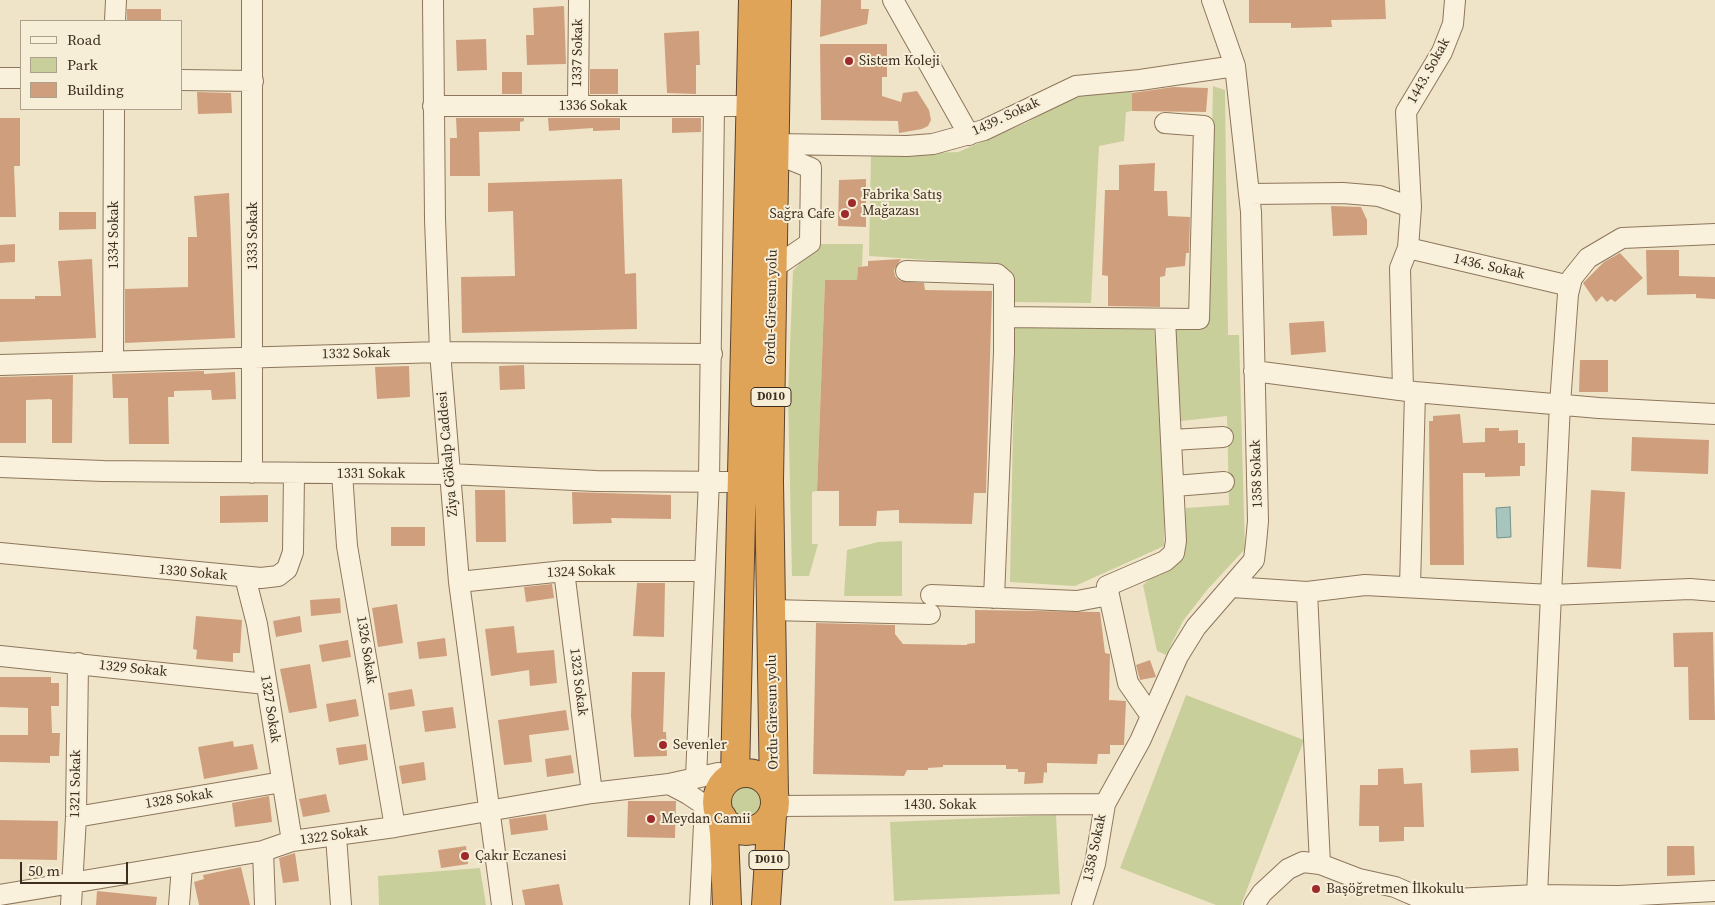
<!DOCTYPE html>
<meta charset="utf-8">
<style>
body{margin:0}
#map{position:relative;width:1715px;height:905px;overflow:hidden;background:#f0e4c8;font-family:"Source Serif 4",serif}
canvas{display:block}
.legend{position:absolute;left:20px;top:20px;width:162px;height:90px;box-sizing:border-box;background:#f7eed8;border:1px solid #ada18e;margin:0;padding:6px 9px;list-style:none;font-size:15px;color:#3d2e20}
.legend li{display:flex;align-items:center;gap:10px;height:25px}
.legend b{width:25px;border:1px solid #ada18e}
.scale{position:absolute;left:20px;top:862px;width:108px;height:22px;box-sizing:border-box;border:2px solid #3d2e20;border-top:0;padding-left:6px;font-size:15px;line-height:18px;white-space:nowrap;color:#3d2e20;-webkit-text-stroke:4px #f7eed8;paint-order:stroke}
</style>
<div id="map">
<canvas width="1715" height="905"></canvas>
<ul class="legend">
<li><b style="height:6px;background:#faf1dc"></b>Road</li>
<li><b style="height:14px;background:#c9cf9b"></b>Park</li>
<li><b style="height:14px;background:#cf9f7d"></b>Building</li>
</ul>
<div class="scale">50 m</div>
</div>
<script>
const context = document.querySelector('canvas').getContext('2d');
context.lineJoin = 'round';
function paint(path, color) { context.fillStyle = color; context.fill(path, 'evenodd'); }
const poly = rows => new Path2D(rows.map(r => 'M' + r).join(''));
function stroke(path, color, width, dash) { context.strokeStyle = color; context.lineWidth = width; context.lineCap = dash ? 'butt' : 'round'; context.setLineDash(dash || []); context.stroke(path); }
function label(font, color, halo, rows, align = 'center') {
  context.font = font + ' "Source Serif 4",serif'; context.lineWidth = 4; context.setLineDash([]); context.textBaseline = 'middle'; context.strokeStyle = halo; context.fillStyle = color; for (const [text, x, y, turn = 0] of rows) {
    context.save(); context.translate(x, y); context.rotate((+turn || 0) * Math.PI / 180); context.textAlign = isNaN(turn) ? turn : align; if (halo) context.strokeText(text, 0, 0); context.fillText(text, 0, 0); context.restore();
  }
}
paint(poly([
 [1132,86,1132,111,1126,112,1124,141,1099,146,1091,303,1013,302,1014,281,1002,265,869,256,871,155,958,152,1026,123,1073,97],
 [1213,86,1225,90,1228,335,1239,335,1245,549,1207,590,1183,621,1166,655,1157,651,1143,585,1183,550,1186,508,1229,505,1227,416,1181,421,1173,328,1208,323],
 [816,244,863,244,862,266,858,267,857,280,825,280,817,491,812,492,812,544,818,544,809,576,792,576,788,397,793,271],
 [1154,327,1164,480,1164,546,1075,586,1010,582,1015,328],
 [902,541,902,596,844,596,847,550,878,542],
 [1186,695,1304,740,1241,905,1216,905,1120,868],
 '730 802a17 17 0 1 1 34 0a17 17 0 1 1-34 0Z',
 [1056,815,1060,894,894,901,890,822],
 [480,868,486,905,379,905,378,876]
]), '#c9cf9b');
const water = poly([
 [1510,507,1511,537,1497,538,1496,508,1510,507]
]);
paint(water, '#a9c4bc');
stroke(water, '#6f938a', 1);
paint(poly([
 [821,0,861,0,861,9,869,9,867,24,820,37],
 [1249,0,1385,0,1386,19,1331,20,1332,27,1291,28,1291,23,1249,23],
 [564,6,566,64,527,65,526,35,534,35,533,8],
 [127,9,161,9,161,21,127,21],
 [699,31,700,65,696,65,696,94,667,93,664,33],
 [486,39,487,70,457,71,456,40],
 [820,44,887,44,887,77,882,77,882,96,901,102,903,93,917,91,929,110,931,120,928,126,922,129,899,133,898,121,821,120],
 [590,69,618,69,618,94,590,94],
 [502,72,522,72,522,94,502,94],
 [1173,87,1208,88,1206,112,1132,111,1132,93],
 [197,92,231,93,232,113,198,114],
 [0,118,20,118,20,166,14,166,16,217,0,217],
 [456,118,524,118,524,121,520,122,520,131,479,132,480,176,450,176,450,138,457,138],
 [548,118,620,118,620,130,593,131,593,128,549,131],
 [672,118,701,118,701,132,672,133],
 [1155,163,1154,191,1167,191,1168,216,1190,217,1189,253,1186,253,1185,266,1166,268,1165,276,1160,277,1160,307,1108,306,1108,276,1102,275,1105,190,1119,190,1119,165],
 [622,179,625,274,636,273,637,329,462,333,461,277,515,276,513,211,488,212,488,183],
 [866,179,866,227,838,226,839,180],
 [229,193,235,338,125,343,125,289,188,287,188,237,197,237,194,196],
 [1331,206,1361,207,1367,220,1367,235,1333,236],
 [59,212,96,212,96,229,59,230],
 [15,244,15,262,0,263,0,245],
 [1646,250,1679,250,1679,276,1715,277,1715,299,1696,298,1696,294,1647,295],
 [1620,253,1643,278,1615,302,1611,299,1607,302,1602,296,1596,302,1583,283,1604,262],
 [92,259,96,338,0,342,0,299,35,299,35,296,61,296,58,261],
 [901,259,894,270,895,276,900,281,924,283,925,290,992,291,986,493,974,493,972,524,899,523,899,510,877,511,876,526,839,526,839,491,817,491,825,280,857,280,858,267,868,266,868,261],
 [1324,321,1326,352,1291,355,1289,323],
 [1580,360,1608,360,1608,392,1579,392],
 [524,365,525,389,500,390,499,366],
 [409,366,410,397,377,399,375,367],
 [204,371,204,374,235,372,236,399,212,400,211,390,174,391,174,397,168,397,169,444,129,444,128,398,113,398,112,374],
 [73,375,72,443,52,443,52,400,50,399,26,400,26,443,0,443,0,377],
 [1460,414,1463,443,1485,442,1485,428,1499,428,1499,431,1518,430,1518,443,1525,443,1525,466,1520,466,1520,476,1485,477,1485,473,1463,473,1464,565,1430,565,1429,421,1433,421,1433,416],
 [1632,437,1709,440,1708,474,1631,471],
 [475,490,505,490,506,542,476,542],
 [1591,490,1625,492,1621,569,1587,567],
 [572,492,671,495,671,519,611,518,612,523,573,524],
 [268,495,268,522,220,523,220,496],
 [391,527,425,527,425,546,391,546],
 [637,583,665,583,664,637,633,636],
 [552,584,554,598,526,602,524,587],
 [340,598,341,613,311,616,310,600],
 [397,604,403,643,378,647,372,608],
 [975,610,1100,612,1105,653,1110,654,1109,700,1126,701,1124,745,1110,745,1110,754,1098,754,1097,764,1047,763,1047,773,1044,772,1043,783,1024,784,1025,772,1018,772,1018,769,1006,769,1006,765,943,765,943,767,928,768,928,770,907,770,904,776,813,774,816,623,895,625,895,634,903,644,967,645,967,644,975,643],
 [196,616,242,620,240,653,233,653,233,662,196,659,197,650,193,649],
 [300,616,302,632,276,637,273,621],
 [514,626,517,653,554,650,557,683,530,686,529,670,491,676,485,629],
 [1713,632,1715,720,1689,720,1688,667,1674,667,1673,633],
 [445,638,447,656,419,659,417,642],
 [348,640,351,657,322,662,319,645],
 [1150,660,1156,677,1140,680,1136,665],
 [310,664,317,708,289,713,280,669],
 [632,672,665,672,663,732,666,732,667,756,634,757,631,716],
 [0,677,51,677,51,683,59,683,59,706,51,706,52,733,60,733,59,756,50,756,50,763,0,762,0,735,28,735,28,708,0,707],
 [412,689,415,706,390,710,388,693],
 [356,699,359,716,329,722,326,704],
 [453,707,456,728,425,732,422,711],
 [566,710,569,730,529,735,532,762,504,765,498,720],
 [233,741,234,747,253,744,258,769,204,779,198,747],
 [366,744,368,760,339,765,336,748],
 [1518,748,1519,771,1471,773,1470,750],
 [571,755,574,773,547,777,545,759],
 [424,762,426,780,402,784,399,766],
 [1403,768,1404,784,1422,783,1424,827,1404,827,1404,841,1379,842,1379,826,1359,826,1360,785,1378,785,1378,769],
 [326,794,330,812,303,817,299,799],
 [269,796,272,822,235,827,232,803],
 [628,801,676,801,675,838,627,837],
 [546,814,548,830,511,835,509,819],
 [0,820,58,821,57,860,0,859],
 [466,846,468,864,441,868,438,850],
 [1667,846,1694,846,1695,875,1667,876],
 [295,853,299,881,283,883,279,858],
 [241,867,250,905,199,905,194,882,204,879,203,875],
 [559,884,563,905,525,905,522,890],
 [97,891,157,897,156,905,96,905]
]), '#cf9f7d');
const minor = poly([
 [433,0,435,219,440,352,459,582,502,905],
 [893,0,969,135],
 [115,21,116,0],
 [0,78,21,78],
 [181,80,253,81],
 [433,106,752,106],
 [578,106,579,0],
 [774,144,907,146,933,144,984,130,1076,86,1140,80,1235,66],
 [1249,194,1343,193,1379,196,1411,207],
 [1715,234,1622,238,1588,258,1572,278,1568,294,1560,404,1551,595,1690,589,1715,591],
 [1408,248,1570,286],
 [772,269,810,243,811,168,774,153],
 [906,271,997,274,1004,280,1004,352,994,598],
 [1004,317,1199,319,1204,126,1165,123],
 [113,361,114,109],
 [0,365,440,352,712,354],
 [1254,371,1415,392,1599,408,1715,414],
 [1403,390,1400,268,1408,248,1411,207,1406,112,1442,52,1453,24,1455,0],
 [1172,440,1223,437],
 [0,467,103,471,449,474,596,481,742,482],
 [252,473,252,0],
 [342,473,347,546,395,827],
 [1175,486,1224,482],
 [0,553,261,578,278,576,287,569,293,552,294,474],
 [564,571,592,793],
 [245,577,257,624,292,841],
 [459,582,564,571,704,571],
 [1232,587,1307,592,1365,585,1551,595,1537,895],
 [1410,587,1415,392],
 [1307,592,1320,864],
 [931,595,1077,601,1109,595],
 [771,610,930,614],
 [0,656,266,684],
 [1151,716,1128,683,1107,586,1165,561,1174,553,1176,541,1165,319],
 [696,777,709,480,714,107],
 [775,806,1105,804],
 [76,817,282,782],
 [722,817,688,794,669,784,718,773,735,775],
 [336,836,341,905],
 [263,851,265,905],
 [0,895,263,851,292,841,395,827,592,793,669,784],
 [71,905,76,817,78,663],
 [179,905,182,866],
 [700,905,705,805],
 [1082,905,1095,864,1105,804,1140,741,1178,656,1196,627,1254,560,1256,543,1258,521,1251,212,1235,66,1212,0],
 [1254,905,1262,893,1288,869,1303,862,1320,864,1359,879,1395,887,1434,904,1454,899,1537,895,1619,896,1715,891]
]);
const highway = poly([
 '717 802a29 29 0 1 1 58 0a29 29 0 1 1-58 0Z',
 [735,775,753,0],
 [774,795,769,481,777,0],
 [722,817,724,833,727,905],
 [766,905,772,815]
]);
stroke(minor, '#8d765c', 22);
stroke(highway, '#5b4430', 30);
stroke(minor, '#faf1dc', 20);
stroke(highway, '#e0a458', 28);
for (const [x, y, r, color] of [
 [849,61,5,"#9e2a2b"],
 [852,203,5,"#9e2a2b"],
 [845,214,5,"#9e2a2b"],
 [663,745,5,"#9e2a2b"],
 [651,819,5,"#9e2a2b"],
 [465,856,5,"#9e2a2b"],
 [1316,889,5,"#9e2a2b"]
]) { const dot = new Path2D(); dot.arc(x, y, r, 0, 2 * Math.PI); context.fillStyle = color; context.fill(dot); stroke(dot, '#f7eed8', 2); }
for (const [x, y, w] of [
 [771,397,40],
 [769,860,40]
]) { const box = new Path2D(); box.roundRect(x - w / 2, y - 9.5, w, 19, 4); context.fillStyle = '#f7eed8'; context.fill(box); stroke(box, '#3d2e20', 1); }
label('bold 12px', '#3d2e20', null, [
 ["D010",771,397],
 ["D010",769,860]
]);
label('14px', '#3d2e20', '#f7eed8', [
 ["1337 Sokak",578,53,-89],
 ["1443. Sokak",1429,71,-61],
 ["1336 Sokak",593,106],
 ["1439. Sokak",1006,117,-25],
 ["1334 Sokak",114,235,-90],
 ["1333 Sokak",253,236,-90],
 ["1436. Sokak",1489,267,13],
 ["Ordu-Giresun yolu",772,307,-89],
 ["1332 Sokak",356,354,-1],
 ["Ziya Gökalp Caddesi",448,454,-95],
 ["1331 Sokak",371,474],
 ["1358 Sokak",1257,474,-92],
 ["1324 Sokak",581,572,-2],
 ["1330 Sokak",193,573,5],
 ["1326 Sokak",366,650,81],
 ["1329 Sokak",133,669,6],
 ["1323 Sokak",578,682,83],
 ["1327 Sokak",270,709,81],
 ["Ordu-Giresun yolu",773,712,-91],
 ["1321 Sokak",76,784,-89],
 ["1328 Sokak",179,799,-9],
 ["1430. Sokak",940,805],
 ["1322 Sokak",334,836,-8],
 ["1358 Sokak",1095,848,-78]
]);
label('14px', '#3d2e20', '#f7eed8', [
 ["Sistem Koleji",859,61],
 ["Fabrika Satış",862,195],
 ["Mağazası",862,211],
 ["Sağra Cafe",835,214,"right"],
 ["Sevenler",673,745],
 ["Meydan Camii",661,819],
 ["Çakır Eczanesi",475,856],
 ["Başöğretmen İlkokulu",1326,889]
], 'left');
</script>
